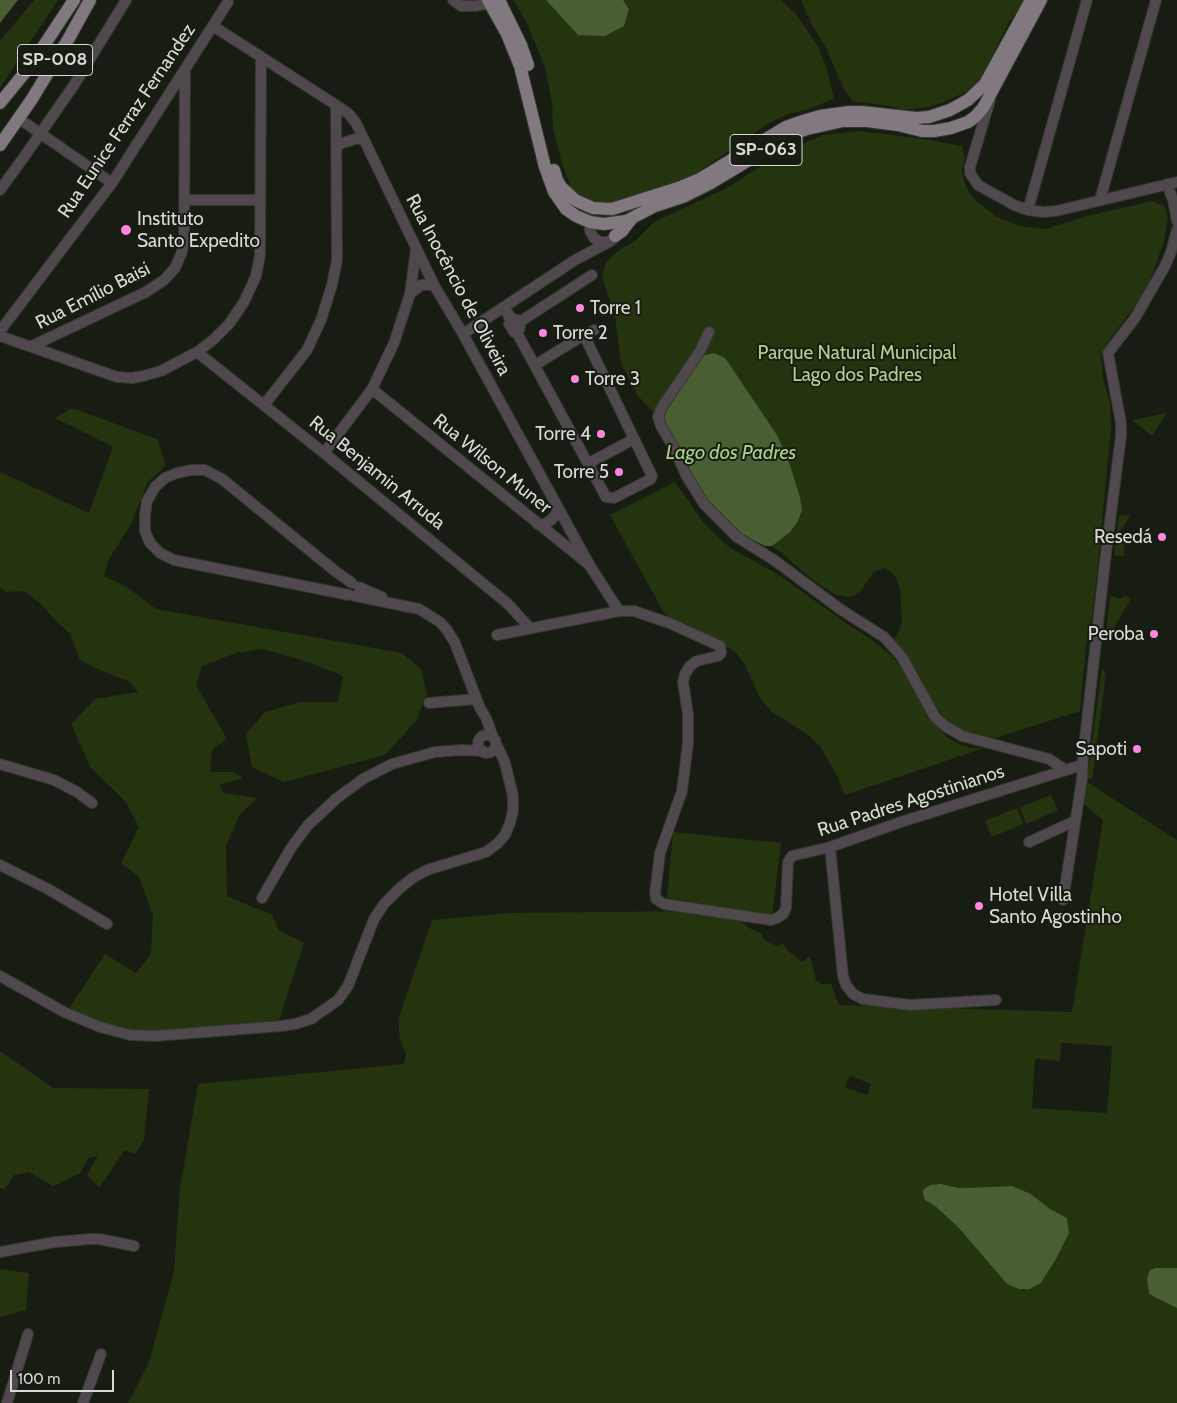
<!DOCTYPE html>
<meta charset="utf-8">
<style>
body{margin:0}
#map{position:relative;width:1177px;height:1403px;overflow:hidden;background:#181d13;font-family:Cabin,sans-serif}
canvas{display:block}
.scale{position:absolute;left:10px;top:1370px;width:104px;height:22px;box-sizing:border-box;border:2px solid #d7dbd4;border-top:0;padding-left:6px;font-size:15px;line-height:18px;white-space:nowrap;color:#d7dbd4;-webkit-text-stroke:4px #181d13;paint-order:stroke}
</style>
<div id="map">
<canvas width="1177" height="1403"></canvas>
<div class="scale">100 m</div>
</div>
<script>
const context = document.querySelector('canvas').getContext('2d');
context.lineJoin = 'round';
function paint(path, color) { context.fillStyle = color; context.fill(path, 'evenodd'); }
const poly = rows => new Path2D(rows.map(r => 'M' + r).join(''));
function stroke(path, color, width, dash) { context.strokeStyle = color; context.lineWidth = width; context.lineCap = dash ? 'butt' : 'round'; context.setLineDash(dash || []); context.stroke(path); }
function label(font, color, halo, rows, align = 'center') {
  context.font = font + ' Cabin,sans-serif'; context.lineWidth = 4; context.setLineDash([]); context.textBaseline = 'middle'; context.strokeStyle = halo; context.fillStyle = color; for (const [text, x, y, turn = 0] of rows) {
    context.save(); context.translate(x, y); context.rotate((+turn || 0) * Math.PI / 180); context.textAlign = isNaN(turn) ? turn : align; if (halo) context.strokeText(text, 0, 0); context.fillText(text, 0, 0); context.restore();
  }
}
paint(poly([
 [34,0,58,0,0,88,0,41],
 [513,0,781,0,796,14,818,46,827,70,834,99,803,111,791,113,769,123,696,173,651,192,615,204,591,202,579,196,571,187,562,164,553,128,552,103,545,67,526,21],
 [801,0,1026,0,1009,22,982,77,974,86,964,93,941,103,929,107,903,110,889,106,853,101,845,91,825,46,812,25],
 [860,131,929,140,962,146,965,158,962,170,964,182,969,193,977,202,997,217,1020,226,1045,229,1091,215,1153,201,1164,206,1168,217,1164,241,1152,276,1140,299,1110,339,1101,354,1103,379,1110,403,1111,427,1097,574,1091,622,1086,646,1080,711,995,738,961,730,950,724,934,705,916,669,900,650,894,640,902,624,900,588,895,576,885,568,874,572,860,592,849,597,836,595,814,581,795,565,786,556,772,546,765,546,744,535,658,417,638,396,621,362,614,311,605,287,602,275,606,263,614,254,636,240,654,222,725,189,777,156,800,145,823,135],
 [72,408,157,439,166,465,148,482,131,524,109,559,104,576,127,587,156,609,402,653,421,669,427,695,415,722,385,755,284,782,252,767,246,734,265,712,300,702,338,702,343,676,305,661,262,649,236,653,202,666,196,685,227,739,212,750,210,772,234,772,243,778,219,785,224,793,257,798,240,814,226,845,227,896,272,915,279,930,304,943,279,1020,173,1032,126,1032,68,1010,105,954,136,973,151,954,153,915,139,877,121,863,139,827,125,801,91,768,71,724,95,699,138,692,130,682,102,671,80,660,70,634,53,618,42,605,24,591,7,592,0,588,0,472,89,513,113,447,55,418],
 [1167,413,1152,436,1132,420],
 [675,482,704,523,722,541,732,549,779,575,850,626,871,639,892,656,908,675,931,719,948,738,959,744,972,748,984,748,845,795,836,774,822,749,813,739,792,724,773,713,760,698,744,663,734,651,668,616,663,611,610,515],
 [1119,515,1130,516,1118,535,1124,539,1124,556,1114,555],
 [1125,595,1131,599,1105,643,1110,596,1121,599],
 [1102,668,1106,673,1092,779,1087,779],
 [1084,780,1177,840,1177,1268,1155,1268,1150,1270,1149,1293,1154,1297,1177,1308,1177,1403,128,1403,149,1362,174,1271,180,1188,198,1084,404,1064,406,1053,400,1040,398,1020,432,920,512,913,697,911,733,914,749,928,760,932,765,940,776,946,783,944,787,950,802,962,810,956,816,980,822,984,831,984,839,1005,1072,1012,1103,820,1081,802],
 [1061,1043,1112,1046,1111,1065,1060,1061],
 [1035,1059,1111,1065,1107,1113,1032,1108],
 [850,1076,871,1084,867,1095,845,1087],
 [941,1184,959,1188,1012,1186,1031,1194,1050,1209,1067,1218,1069,1233,1056,1259,1041,1283,1007,1284,958,1227,935,1206,925,1200],
 [1051,795,1058,810,1026,824,1020,807],
 [1017,808,1023,824,992,837,985,821],
 [673,832,781,843,772,915,667,898],
 [0,1051,53,1088,149,1089,144,1140,135,1154,125,1150,99,1188,87,1175,98,1156,88,1158,80,1173,53,1186,29,1172,14,1175,5,1189,0,1188],
 [0,1269,29,1273,26,1310,0,1317]
]), '#23340f');
paint(poly([
 [0,0,18,0,0,23],
 [546,0,623,0,629,9,624,26,605,36,578,35],
 [714,353,725,358,777,435,788,459,800,497,802,510,798,521,790,532,772,546,765,546,744,535,723,521,705,503,661,426,662,407,701,356],
 [941,1184,959,1188,1012,1186,1031,1194,1050,1209,1067,1218,1069,1233,1056,1259,1041,1283,1030,1289,1019,1289,1007,1284,958,1227,935,1206,925,1200,923,1194,923,1190,930,1185],
 [1155,1268,1177,1268,1177,1308,1154,1297,1149,1293,1147,1278,1150,1270]
]), '#495e32');
const minor = poly([
 [453,0,461,6,476,6,490,3],
 [213,26,336,105,349,114,356,123,434,285,463,334,590,566,619,611],
 [990,100,970,167,970,173,978,185,1014,205,1028,210,1043,212,1056,211,1177,182],
 [18,118,112,183],
 [337,145,355,139,364,139],
 [1167,184,1173,200,1177,221],
 [0,190,24,157,74,85,126,0],
 [185,200,260,200],
 [1100,200,1156,0],
 [1028,210,1087,0],
 [590,222,590,231,594,238,600,242,609,242],
 [410,294,421,285,434,285],
 [507,312,511,318,517,320,520,327,519,330,514,332,509,324,510,320,507,312],
 [518,323,592,275],
 [0,331,112,183,228,2],
 [516,331,606,497,614,498,651,479,652,476,584,335,535,365],
 [709,332,700,351,662,407,658,417,661,426,674,448,686,475,704,504,737,537,774,560,840,609,884,637,902,657,935,717,945,726,962,736,1049,759,1061,767,1063,771],
 [463,334,575,260,609,242,614,238,617,231],
 [584,335,594,330],
 [0,336,117,377,132,378,143,376,161,371,197,352,213,340,229,324,244,302,256,276,260,255,261,57],
 [32,346,146,292,164,280,175,268,182,252,184,240,185,70],
 [197,352,324,453,508,604,529,627],
 [372,389,587,563],
 [264,405,307,350,321,320,332,285,337,260,336,105],
 [324,453,372,389,394,343,410,294,416,249],
 [589,463,634,439],
 [537,524,545,524,551,520,556,514,558,507],
 [359,587,382,597],
 [349,595,174,560,160,553,150,543,145,531,145,515,147,501,155,487,165,478,177,473,191,470,205,470,222,479,335,571,352,583],
 [355,596,419,609,440,622,447,630,455,643,480,708,486,718,493,737],
 [497,635,619,611,634,611,669,623,720,646,721,653,718,656,697,661,690,666,685,674,683,682,688,714,688,743,682,791,660,853,655,893,656,899,664,904,771,920,777,918,783,914,786,908,788,862,792,856,830,847,901,822,1082,765],
 [429,703,476,699],
 '478 744a9 9 0 1 1 18 0a9 9 0 1 1-18 0Z',
 [0,764,54,780,77,792,92,803],
 [1029,842,1075,821],
 [830,847,843,976,846,985,853,994,863,999,910,1005,996,1000],
 [0,865,48,889,107,924],
 [262,898,291,848,308,825,337,798,363,779,392,764,435,752,462,750,483,751],
 [1063,900,1082,779,1083,756,1106,553,1121,436,1121,423,1108,353,1135,318,1165,266,1171,252,1177,230],
 [0,976,64,1012,100,1027,130,1035,155,1036,281,1026,295,1024,311,1019,338,1000,348,986,374,919,384,904,400,888,414,877,427,870,486,852,497,844,505,835,510,823,513,811,513,796,505,763,496,743],
 [0,1252,55,1242,91,1239,99,1239,134,1246],
 [7,1403,28,1334],
 [83,1403,101,1354]
]);
const major = poly([
 [488,0,507,34,520,66,545,167,554,192,566,209,576,216,590,222,604,224,626,221,655,206,685,196,709,184,792,134,807,129,843,121,867,121,898,125,922,131,934,131,951,128,968,122,975,117,983,108,1041,0],
 [499,0,521,45,528,65],
 [0,103,31,65,74,0],
 [0,145,32,99,69,38,90,0],
 [554,170,557,180,561,187,575,200,593,208,612,209,678,188,700,179,786,127,803,121,820,116,849,112,862,112,916,118,929,117,950,110,968,100,985,84,1031,0],
 [615,236,622,231,632,218]
]);
stroke(minor, '#33382e', 12);
stroke(major, '#33382e', 14);
stroke(minor, '#4f494d', 10);
stroke(major, '#82787f', 12);
for (const [x, y, r, color] of [
 [126,230,6,"#ff85de"],
 [580,308,5,"#ff85de"],
 [543,333,5,"#ff85de"],
 [575,379,5,"#ff85de"],
 [601,434,5,"#ff85de"],
 [619,472,5,"#ff85de"],
 [1162,537,5,"#ff85de"],
 [1154,634,5,"#ff85de"],
 [1137,749,5,"#ff85de"],
 [979,906,5,"#ff85de"]
]) { const dot = new Path2D(); dot.arc(x, y, r, 0, 2 * Math.PI); context.fillStyle = color; context.fill(dot); stroke(dot, '#181d13', 2); }
for (const [x, y, w] of [
 [55,60,75],
 [766,150,72]
]) { const box = new Path2D(); box.roundRect(x - w / 2, y - 15.5, w, 31, 4); context.fillStyle = '#181d13'; context.fill(box); stroke(box, '#d7dbd4', 1); }
label('bold 18px', '#d7dbd4', null, [
 ["SP-008",55,60],
 ["SP-063",766,150]
]);
label('19px', '#d7dbd4', '#181d13', [
 ["Rua Eunice Ferraz Fernandez",127,121,-56],
 ["Rua Inocêncio de Oliveira",458,285,62],
 ["Rua Emílio Baisi",93,296,-27],
 ["Rua Wilson Muner",492,464,39],
 ["Rua Benjamin Arruda",377,473,39],
 ["Rua Padres Agostinianos",911,801,-18]
]);
label('19px', '#d7dbd4', '#181d13', [
 ["Instituto",137,219],
 ["Santo Expedito",137,241],
 ["Torre 1",590,308],
 ["Torre 2",553,333],
 ["Torre 3",585,379],
 ["Torre 4",591,434,"right"],
 ["Torre 5",609,472,"right"],
 ["Resedá",1152,537,"right"],
 ["Peroba",1144,634,"right"],
 ["Sapoti",1127,749,"right"],
 ["Hotel Villa",989,895],
 ["Santo Agostinho",989,917]
], 'left');
label('19px', '#afd38c', '#181d13', [
 ["Parque Natural Municipal",857,353],
 ["Lago dos Padres",857,375]
]);
label('italic 20px', '#add18a', '#181d13', [
 ["Lago dos Padres",731,453]
]);
</script>
